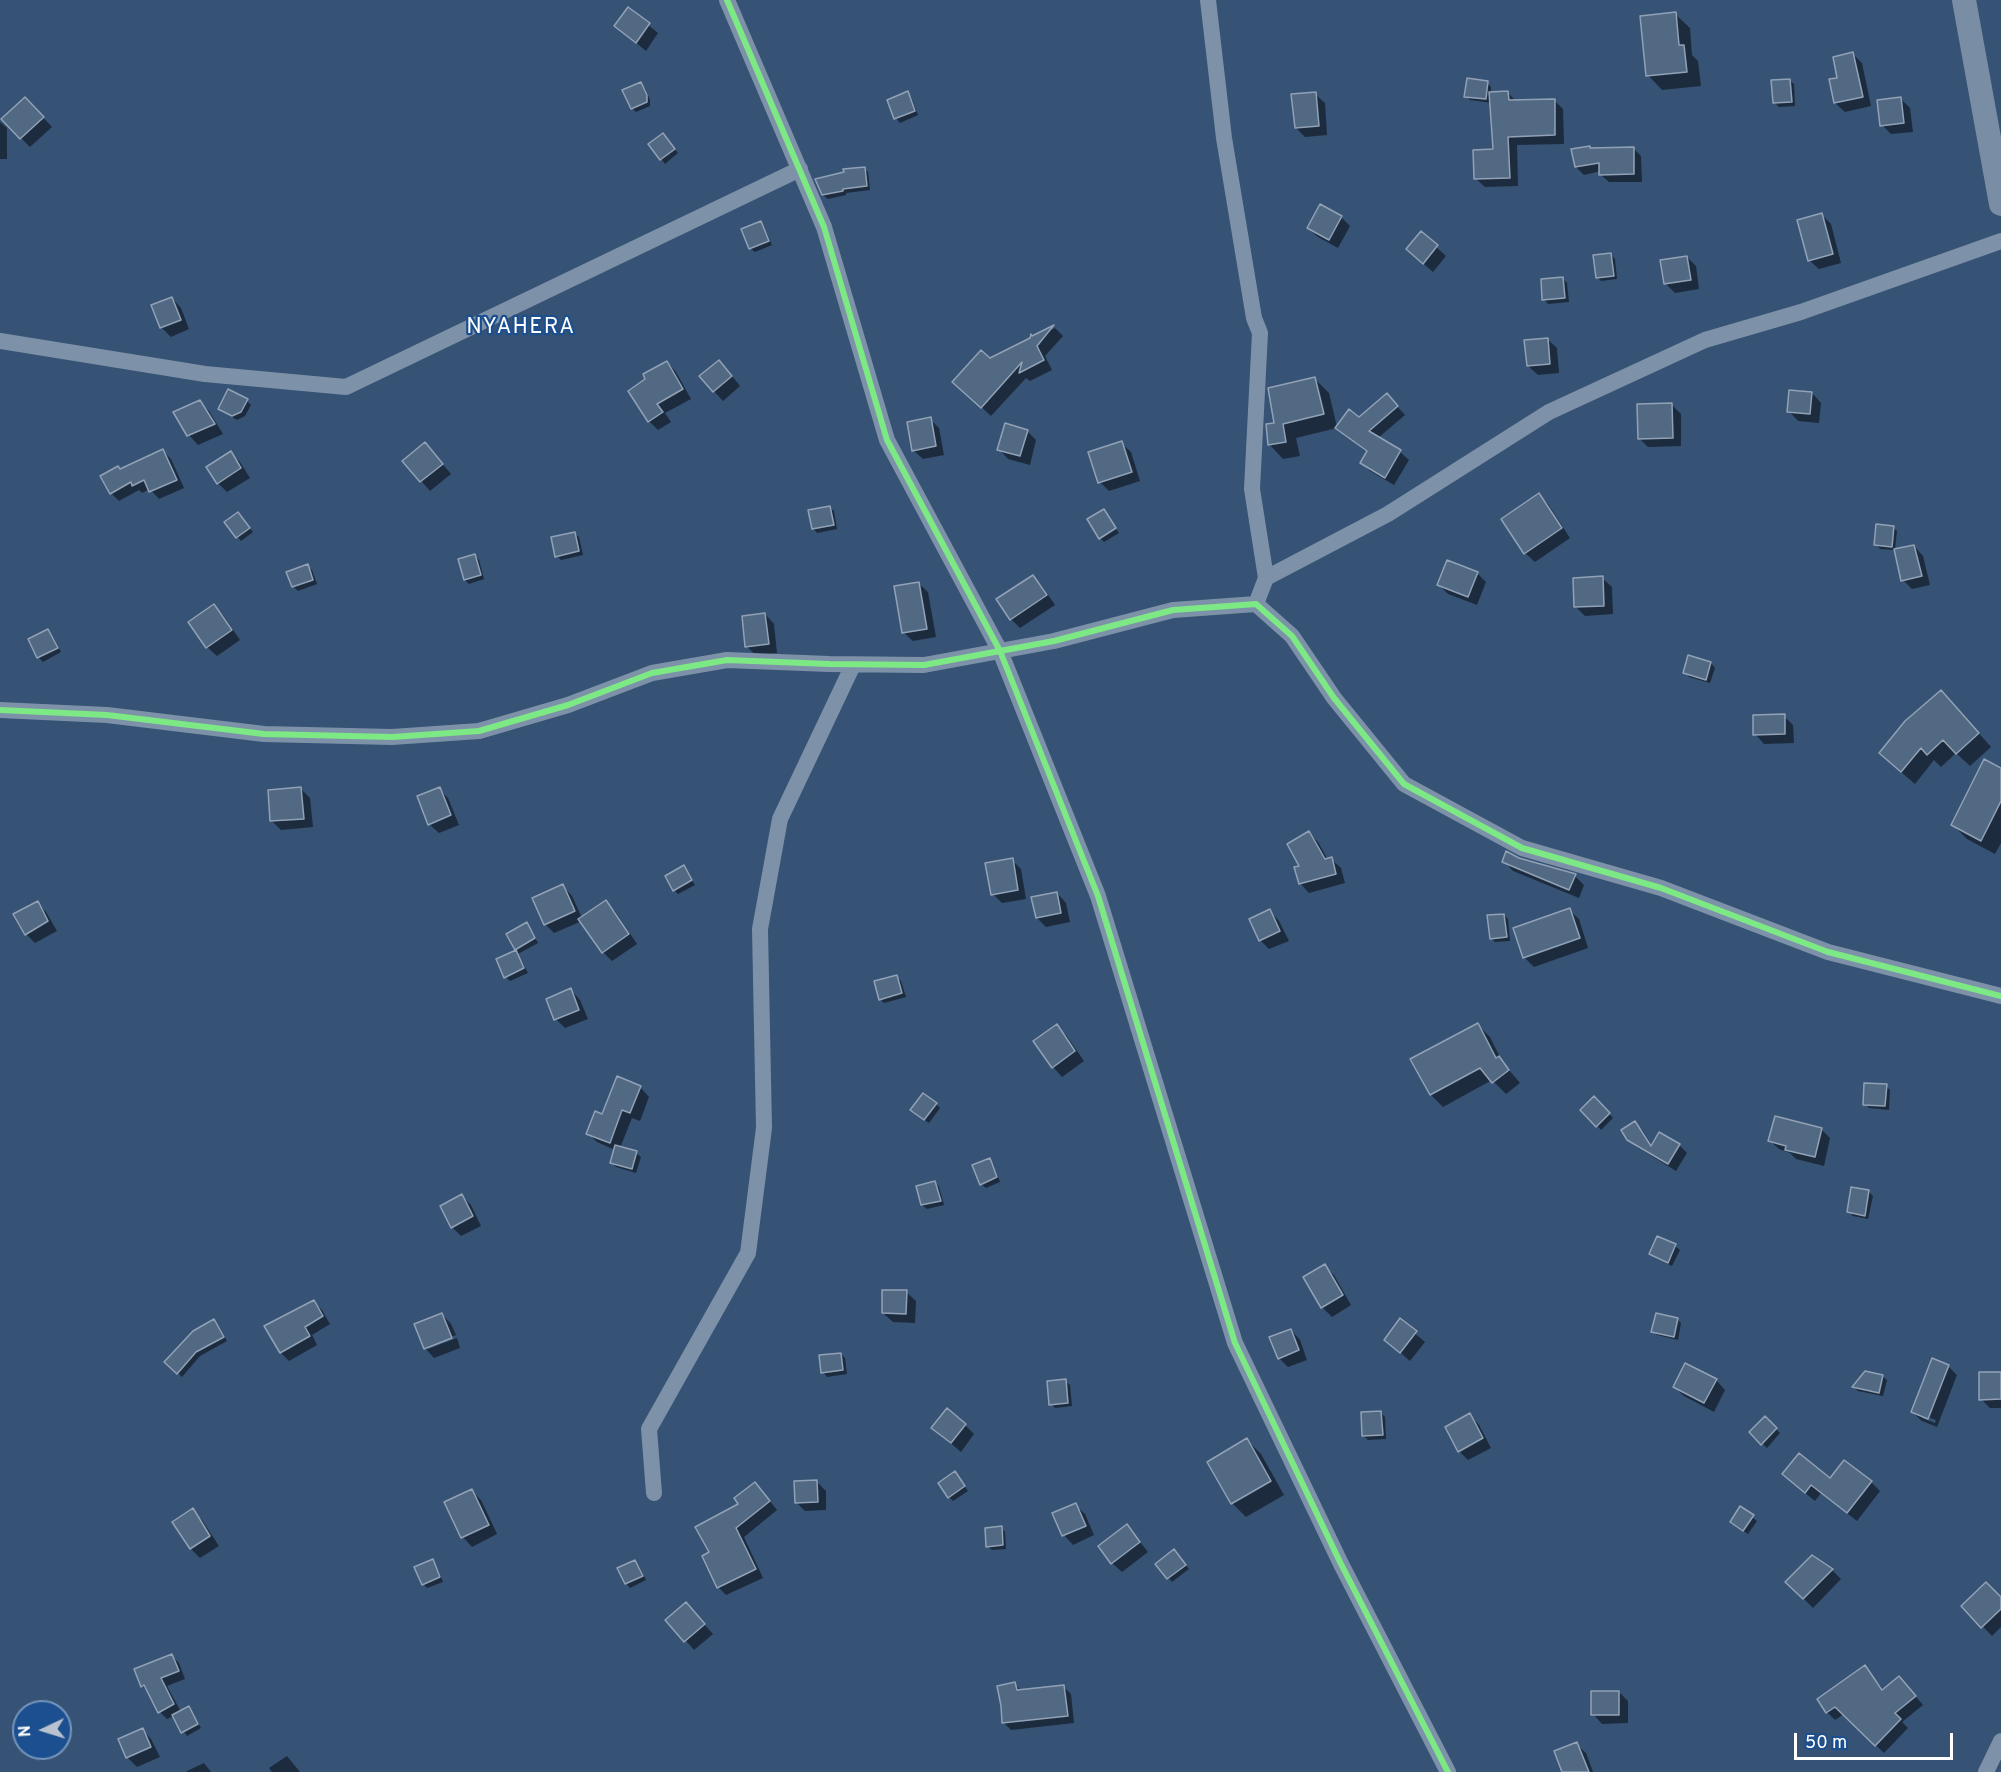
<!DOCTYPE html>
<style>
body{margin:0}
#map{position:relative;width:2001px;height:1772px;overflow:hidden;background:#365274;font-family:Overpass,sans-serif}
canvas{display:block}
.north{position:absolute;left:12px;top:1700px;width:60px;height:60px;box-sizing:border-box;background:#1b4f8f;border:2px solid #7695bc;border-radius:50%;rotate:266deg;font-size:16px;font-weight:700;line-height:24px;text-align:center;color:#fff}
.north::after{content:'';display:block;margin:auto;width:21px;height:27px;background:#b9c2ce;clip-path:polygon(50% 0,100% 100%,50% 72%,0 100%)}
.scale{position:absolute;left:1794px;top:1733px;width:159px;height:27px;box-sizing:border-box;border:3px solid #fff;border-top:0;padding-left:8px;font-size:18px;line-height:21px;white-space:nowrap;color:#fff;-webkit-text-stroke:4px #1b4f8f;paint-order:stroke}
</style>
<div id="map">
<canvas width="2001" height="1772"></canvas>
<div class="north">N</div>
<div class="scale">50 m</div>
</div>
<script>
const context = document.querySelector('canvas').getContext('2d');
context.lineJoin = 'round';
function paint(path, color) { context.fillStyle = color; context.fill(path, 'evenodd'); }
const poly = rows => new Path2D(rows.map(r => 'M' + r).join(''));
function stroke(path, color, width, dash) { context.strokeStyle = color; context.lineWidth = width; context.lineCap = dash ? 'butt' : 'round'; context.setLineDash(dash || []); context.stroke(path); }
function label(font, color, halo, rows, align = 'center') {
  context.font = font + ' Overpass,sans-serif'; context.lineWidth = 4.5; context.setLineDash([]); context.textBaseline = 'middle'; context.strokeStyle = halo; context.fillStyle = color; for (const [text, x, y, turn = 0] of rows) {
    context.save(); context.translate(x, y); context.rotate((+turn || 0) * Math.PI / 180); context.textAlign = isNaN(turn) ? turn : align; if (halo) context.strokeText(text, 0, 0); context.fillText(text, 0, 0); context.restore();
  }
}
paint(poly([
 [629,9,658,33,646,51,616,26],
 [1675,14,1690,28,1692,55,1698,61,1701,86,1662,90,1648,75],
 [1853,54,1862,63,1871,106,1845,112,1835,103],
 [1789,80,1794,84,1795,106,1779,107,1775,103],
 [1487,83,1491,87,1491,94,1508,93,1516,101,1554,100,1563,109,1564,144,1517,145,1518,186,1485,187,1475,178,1494,150,1492,103,1470,100,1466,96],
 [641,84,645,88,650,100,650,106,636,112,632,108],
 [907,93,911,97,918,115,900,123,896,118],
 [1315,94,1325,103,1327,135,1305,137,1296,128],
 [1901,99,1910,108,1913,132,1891,134,1882,125],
 [34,108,52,127,30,147,21,138],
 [0,122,7,128,7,159,0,159],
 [667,139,678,153,665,164,650,144],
 [1633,148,1641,156,1642,182,1609,182,1601,175,1601,171,1584,175,1576,167],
 [864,168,868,172,870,190,846,193,846,195,828,199,823,195],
 [1822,215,1831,224,1841,263,1819,269,1809,260],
 [1341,217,1350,226,1338,248,1318,237,1308,228],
 [760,223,764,227,772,245,755,252,750,248],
 [1421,233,1446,256,1433,272,1417,258],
 [1611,255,1615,259,1617,279,1601,281,1597,277],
 [1687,257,1696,266,1699,289,1675,293,1666,284],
 [1563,279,1567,283,1569,302,1548,304,1544,299],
 [172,298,181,308,189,329,171,337,161,327],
 [1055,328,1063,336,1045,356,1052,370,1030,381,1026,378,991,416,964,391,989,359],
 [1547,339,1557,348,1559,373,1538,375,1528,366],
 [667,362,676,372,691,399,665,413,671,422,658,430,649,421,647,380],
 [728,371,740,386,723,401,701,377],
 [1314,378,1329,393,1337,427,1395,404,1405,415,1378,438,1400,452,1409,460,1394,485,1370,471,1362,463,1368,453,1337,428,1296,438,1300,456,1283,459,1269,444,1276,424],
 [1812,393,1821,403,1819,423,1798,421,1789,411],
 [247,401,251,405,245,416,237,420,220,409],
 [200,402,209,411,223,434,198,445,189,435],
 [1672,405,1681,414,1681,446,1648,447,1639,438],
 [930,419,939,428,944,455,923,459,913,450],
 [1027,431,1036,440,1030,465,1008,459,999,449],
 [1121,443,1131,452,1140,481,1109,491,1100,482],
 [163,451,171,459,184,488,159,499,150,489,142,493,139,490,119,501,111,493,102,477],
 [231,453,240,462,250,478,227,492,218,483],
 [434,454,451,474,430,491,404,461],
 [1539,495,1548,504,1570,538,1535,562,1525,553],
 [829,507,834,511,837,529,817,533,813,528],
 [1104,511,1119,533,1104,542,1100,538],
 [242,518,253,532,241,541,226,523],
 [1893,527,1897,531,1895,550,1880,549,1876,544],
 [574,533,579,537,583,555,561,560,557,556],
 [1914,546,1923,556,1930,585,1912,589,1903,580],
 [475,556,479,560,484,579,469,584,465,580],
 [307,566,312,570,317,584,298,591,293,586],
 [1477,573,1486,582,1477,605,1448,594,1439,585],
 [1033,577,1042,586,1055,605,1020,628,1011,619],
 [1602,578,1612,587,1613,614,1585,616,1575,606],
 [918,583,928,592,936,637,913,641,903,632],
 [214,606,223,615,240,640,217,656,207,647,190,622],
 [765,614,774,624,777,653,756,655,746,646],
 [47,630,52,635,61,652,43,662,39,658,30,640],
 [1711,663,1715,668,1710,683,1689,677,1685,672],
 [1954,705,1991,747,1970,766,1956,753,1941,767,1934,760,1915,784,1894,766],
 [1784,716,1793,725,1794,743,1764,744,1755,734],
 [2001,770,2001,843,1995,854,1967,839,1953,825],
 [301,789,310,798,313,827,281,830,272,821],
 [439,789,448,798,459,825,439,833,429,824],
 [1309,833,1318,842,1328,860,1331,859,1341,868,1345,883,1309,893,1300,883],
 [1519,859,1575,876,1584,885,1579,898,1513,871,1504,861],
 [1012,860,1021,869,1026,899,1002,903,993,894],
 [684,867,695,885,678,894,674,890],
 [563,886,572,896,582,918,605,902,615,911,637,944,612,961,603,952,582,921,554,933,545,924],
 [1057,893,1066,903,1070,922,1046,927,1037,918],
 [37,903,46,912,57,931,35,943,26,934],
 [1569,910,1579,919,1588,948,1534,967,1524,957],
 [1270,911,1279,921,1289,941,1269,949,1260,940],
 [1504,915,1508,919,1510,941,1495,942,1491,938],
 [527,924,538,943,518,954,528,973,510,981,506,977,498,960,518,951,516,949],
 [897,977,901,981,906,997,884,1003,880,999],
 [571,990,580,1000,588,1019,565,1028,556,1019],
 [1478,1025,1490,1037,1503,1063,1520,1083,1506,1094,1492,1080,1443,1107,1431,1095],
 [1056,1026,1066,1035,1084,1061,1062,1077,1053,1067],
 [1886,1086,1890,1090,1889,1110,1869,1108,1865,1104],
 [640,1087,649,1097,640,1121,632,1118,620,1148,636,1153,641,1157,636,1173,616,1167,612,1163,615,1150,597,1142,587,1133,603,1116],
 [1594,1098,1613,1118,1601,1130,1582,1110],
 [936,1104,940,1108,929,1123,916,1114],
 [1635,1123,1643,1131,1652,1146,1679,1145,1687,1153,1676,1171,1637,1147,1628,1139],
 [1821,1129,1830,1138,1824,1166,1796,1159,1790,1153,1779,1149,1769,1140],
 [989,1160,993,1164,1000,1182,986,1188,981,1184],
 [935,1182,939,1187,944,1205,927,1209,922,1205],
 [1869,1192,1873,1196,1868,1219,1853,1216,1848,1211],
 [462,1196,471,1205,481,1226,461,1236,452,1227],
 [1658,1238,1675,1246,1680,1250,1672,1266,1655,1258,1651,1254],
 [1325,1266,1334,1275,1351,1305,1332,1317,1322,1307,1305,1277],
 [906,1292,916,1301,915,1323,893,1322,883,1313],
 [314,1302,322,1310,330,1324,312,1335,317,1345,289,1361,281,1353,267,1327],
 [442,1314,451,1324,456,1335,428,1346,428,1349,457,1338,460,1348,434,1358,425,1348],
 [1677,1319,1681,1323,1678,1340,1657,1335,1653,1331],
 [1400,1321,1425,1342,1410,1361,1386,1340],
 [218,1325,227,1341,200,1356,182,1377,166,1362],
 [1291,1330,1300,1340,1307,1360,1288,1367,1279,1358],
 [841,1354,845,1358,847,1374,827,1377,823,1372],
 [1948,1366,1957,1375,1937,1427,1922,1421,1912,1412],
 [1922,1415,1936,1420,1935,1423,1922,1418],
 [2001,1373,2001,1408,1990,1408,1981,1399],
 [1882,1376,1887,1380,1883,1396,1858,1391,1854,1387],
 [1716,1380,1725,1390,1714,1412,1684,1396,1674,1387],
 [1065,1381,1070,1385,1072,1406,1055,1408,1051,1404],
 [1381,1413,1385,1417,1386,1439,1368,1440,1363,1435],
 [1470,1415,1479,1425,1491,1448,1468,1460,1459,1451],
 [1765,1418,1780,1433,1767,1448,1751,1432],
 [965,1425,974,1434,961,1452,933,1428],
 [1247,1440,1261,1454,1284,1495,1246,1517,1232,1503],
 [959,1478,968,1491,953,1501,949,1497],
 [1830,1480,1871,1482,1880,1491,1857,1521,1821,1493,1815,1501,1793,1483],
 [816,1481,826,1491,826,1510,805,1511,796,1502],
 [472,1491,481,1500,497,1534,472,1547,463,1537,446,1503],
 [763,1492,777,1510,744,1537,763,1578,726,1595,718,1587,711,1553],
 [1075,1505,1085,1514,1094,1535,1073,1545,1064,1535,1054,1514],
 [1741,1508,1757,1521,1748,1534,1736,1526],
 [192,1510,202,1520,219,1546,200,1558,191,1549,174,1522],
 [1127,1526,1148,1552,1122,1572,1112,1563],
 [1001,1528,1005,1532,1006,1549,992,1550,987,1546],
 [1178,1555,1189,1569,1172,1582,1157,1564],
 [1812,1557,1832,1570,1841,1579,1813,1608,1787,1582],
 [432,1561,436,1565,443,1582,427,1588,423,1584],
 [635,1562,639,1566,646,1580,630,1588,626,1583],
 [2001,1599,2001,1627,1992,1636,1963,1606],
 [695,1614,713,1634,694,1650,668,1620],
 [171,1655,179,1663,185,1679,167,1686,181,1712,189,1708,201,1728,187,1736,174,1716,167,1719,160,1712,149,1692,143,1686],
 [1865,1667,1884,1690,1907,1686,1923,1705,1902,1722,1908,1728,1884,1753,1844,1714,1835,1720,1827,1712],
 [1014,1684,1022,1691,1064,1687,1071,1694,1074,1723,1011,1730,1004,1723],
 [1619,1692,1628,1701,1628,1723,1602,1724,1593,1714],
 [142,1729,151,1739,160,1757,137,1767,128,1758,120,1740],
 [1576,1744,1586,1753,1593,1772,1564,1772],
 [287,1756,300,1772,272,1772,269,1768],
 [204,1763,211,1772,187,1772,187,1771]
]), '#0007');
const building = poly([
 [628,7,650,23,636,43,614,26,628,7],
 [1676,12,1679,45,1684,45,1687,72,1646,76,1640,16,1676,12],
 [1853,52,1863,97,1834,103,1829,79,1837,78,1833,57,1853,52],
 [1467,78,1488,81,1486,99,1464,97,1467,78],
 [1790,79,1792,102,1773,103,1771,80,1790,79],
 [641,82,647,95,647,102,631,109,622,90,641,82],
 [908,91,915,111,894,119,887,100,908,91],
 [1508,91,1509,100,1555,99,1555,135,1508,137,1510,178,1474,179,1473,150,1493,149,1489,92,1508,91],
 [1316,92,1319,126,1295,128,1291,94,1316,92],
 [25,97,44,117,20,139,1,119,25,97],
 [1901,97,1904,123,1880,126,1877,100,1901,97],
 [663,133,675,149,660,160,648,144,663,133],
 [1590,146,1590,148,1634,147,1634,174,1599,175,1599,163,1575,167,1571,149,1590,146],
 [865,167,867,186,843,189,843,191,822,195,815,179,844,172,843,169,865,167],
 [1320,204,1342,216,1329,240,1307,228,1320,204],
 [1822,213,1833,254,1808,261,1797,220,1822,213],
 [761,221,769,241,749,249,741,229,761,221],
 [1421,231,1438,245,1423,264,1406,249,1421,231],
 [1611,253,1614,276,1596,278,1593,255,1611,253],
 [1687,256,1691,280,1664,284,1660,260,1687,256],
 [1563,277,1565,298,1542,300,1541,279,1563,277],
 [172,297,181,320,160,328,151,305,172,297],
 [1054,325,1037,346,1044,360,1019,373,1022,362,981,408,952,382,981,350,990,358,1030,338,1031,334,1032,336,1054,325],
 [1548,338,1550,364,1527,366,1524,340,1548,338],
 [719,360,732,376,713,392,699,376,719,360],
 [667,361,683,389,657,404,663,412,648,422,628,391,645,379,643,374,667,361],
 [1315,377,1324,414,1283,424,1286,442,1268,445,1266,424,1274,423,1268,388,1315,377],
 [228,389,248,399,241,412,232,416,218,409,228,389],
 [1789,390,1812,392,1810,414,1787,412,1789,390],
 [1387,393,1398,406,1369,431,1401,450,1385,478,1360,463,1367,451,1335,428,1349,409,1359,417,1387,393],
 [200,400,215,424,187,436,173,412,200,400],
 [1672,403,1673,438,1638,439,1637,404,1672,403],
 [931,417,936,446,912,451,907,422,931,417],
 [1005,423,1028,430,1020,456,997,450,1005,423],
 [1122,441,1132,472,1098,483,1088,452,1122,441],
 [425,442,443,464,420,482,402,461,425,442],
 [163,449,177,480,149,492,144,480,132,486,131,482,110,494,100,476,118,466,120,469,163,449],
 [231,451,241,468,217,484,206,467,231,451],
 [1539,493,1562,528,1524,554,1501,519,1539,493],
 [830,506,834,525,812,529,808,510,830,506],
 [1104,509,1116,528,1099,539,1087,519,1104,509],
 [238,512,250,528,236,538,224,522,238,512],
 [1876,524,1894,526,1892,547,1874,545,1876,524],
 [575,532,579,551,555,557,551,537,575,532],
 [1914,545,1922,576,1901,581,1894,549,1914,545],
 [475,554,481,575,464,580,458,559,475,554],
 [1447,560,1478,572,1468,597,1437,585,1447,560],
 [308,564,313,580,292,587,286,572,308,564],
 [1033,575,1047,595,1010,620,996,599,1033,575],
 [1603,576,1604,606,1574,607,1573,578,1603,576],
 [919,582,927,629,902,633,894,586,919,582],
 [214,604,232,630,206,648,188,622,214,604],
 [765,613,769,644,745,647,742,616,765,613],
 [48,629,58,648,37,658,28,639,48,629],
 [1688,655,1711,662,1706,680,1683,673,1688,655],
 [1941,690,1979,733,1956,754,1943,740,1927,755,1921,748,1901,772,1879,753,1905,721,1941,690],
 [1785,714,1785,734,1753,735,1753,715,1785,714],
 [1984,759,2001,768,2001,801,1981,841,1951,825,1984,759],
 [301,787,304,819,270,821,268,790,301,787],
 [440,787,451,815,428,825,417,796,440,787],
 [1309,831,1325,859,1332,857,1336,874,1299,884,1294,867,1299,866,1287,844,1309,831],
 [1506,851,1519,858,1576,874,1569,890,1502,862,1506,851],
 [1013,858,1018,890,991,895,985,863,1013,858],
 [684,865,692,880,673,891,665,876,684,865],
 [563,884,575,911,544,925,532,898,563,884],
 [1057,892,1061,913,1036,918,1031,897,1057,892],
 [606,900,629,934,602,953,578,919,606,900],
 [38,901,48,921,25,935,13,914,38,901],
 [1570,908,1580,938,1523,958,1513,928,1570,908],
 [1270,909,1280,931,1259,941,1249,919,1270,909],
 [1504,914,1507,937,1490,939,1487,915,1504,914],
 [527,922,535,938,515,950,506,934,527,922],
 [516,950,524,968,504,978,496,959,516,950],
 [897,975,902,993,879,1000,874,981,897,975],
 [571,988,579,1010,554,1020,546,999,571,988],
 [1478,1023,1496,1058,1499,1056,1509,1070,1492,1083,1480,1068,1430,1095,1410,1059,1478,1023],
 [1057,1024,1075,1051,1052,1068,1033,1041,1057,1024],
 [617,1076,641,1086,630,1113,622,1110,610,1143,586,1134,595,1111,602,1114,617,1076],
 [1864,1083,1887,1084,1885,1106,1863,1105,1864,1083],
 [923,1093,937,1103,924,1120,910,1110,923,1093],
 [1594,1096,1610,1113,1596,1127,1580,1110,1594,1096],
 [1775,1116,1822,1128,1815,1157,1785,1150,1786,1146,1768,1141,1775,1116],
 [1635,1121,1651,1146,1659,1132,1680,1144,1668,1164,1627,1140,1621,1130,1635,1121],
 [615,1145,637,1151,632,1169,610,1163,615,1145],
 [990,1158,997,1177,980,1185,972,1165,990,1158],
 [935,1181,941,1201,921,1205,916,1186,935,1181],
 [1851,1187,1869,1190,1865,1216,1847,1212,1851,1187],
 [462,1194,473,1216,451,1228,440,1206,462,1194],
 [1657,1236,1676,1244,1668,1263,1649,1254,1657,1236],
 [1325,1264,1343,1295,1321,1308,1303,1277,1325,1264],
 [882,1290,907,1290,906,1314,882,1313,882,1290],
 [314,1300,323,1316,305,1327,310,1336,280,1353,264,1326,314,1300],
 [442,1313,452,1338,424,1349,414,1324,442,1313],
 [1656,1313,1678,1318,1674,1337,1651,1332,1656,1313],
 [1400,1318,1417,1331,1400,1353,1384,1340,1400,1318],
 [214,1319,224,1337,196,1352,177,1374,164,1362,193,1331,214,1319],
 [1291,1329,1299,1350,1278,1359,1269,1337,1291,1329],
 [841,1353,843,1370,821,1373,819,1355,841,1353],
 [1932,1358,1949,1365,1928,1419,1911,1412,1932,1358],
 [1685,1363,1717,1379,1704,1403,1673,1387,1685,1363],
 [1865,1371,1883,1375,1879,1393,1852,1387,1865,1371],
 [1979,1372,2001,1372,2001,1399,1979,1400,1979,1372],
 [1066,1379,1068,1403,1049,1405,1047,1381,1066,1379],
 [947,1408,966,1424,951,1443,931,1428,947,1408],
 [1381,1411,1383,1435,1362,1436,1361,1412,1381,1411],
 [1470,1413,1483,1438,1458,1452,1445,1427,1470,1413],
 [1765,1416,1777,1428,1761,1445,1749,1432,1765,1416],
 [1247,1438,1271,1481,1231,1504,1207,1462,1247,1438],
 [1799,1453,1830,1478,1844,1460,1872,1481,1847,1513,1811,1485,1805,1493,1782,1474,1799,1453],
 [955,1471,965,1486,948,1498,938,1483,955,1471],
 [817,1480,818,1502,795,1503,794,1481,817,1480],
 [755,1482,770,1501,736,1528,756,1569,717,1588,702,1556,709,1552,695,1527,738,1504,734,1498,755,1482],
 [472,1489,489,1525,461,1538,444,1502,472,1489],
 [1076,1503,1086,1526,1062,1536,1052,1513,1076,1503],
 [1740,1506,1754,1515,1743,1531,1730,1522,1740,1506],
 [193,1508,210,1536,190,1549,172,1522,193,1508],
 [1127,1524,1140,1542,1111,1564,1098,1546,1127,1524],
 [1002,1526,1003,1545,986,1547,985,1528,1002,1526],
 [1174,1549,1186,1565,1167,1579,1155,1564,1174,1549],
 [1812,1555,1833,1569,1803,1599,1785,1582,1812,1555],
 [433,1559,440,1577,422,1585,414,1567,433,1559],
 [635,1560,643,1576,625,1584,617,1568,635,1560],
 [1986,1582,2001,1597,2001,1609,1981,1628,1961,1606,1986,1582],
 [686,1602,705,1624,684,1642,665,1620,686,1602],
 [172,1654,179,1671,161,1678,174,1704,158,1713,144,1685,141,1687,134,1669,172,1654],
 [1865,1665,1882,1690,1899,1676,1916,1696,1895,1713,1901,1719,1875,1746,1835,1707,1826,1713,1817,1699,1865,1665],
 [1015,1682,1017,1690,1064,1685,1068,1716,1002,1723,1001,1706,997,1686,1015,1682],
 [1591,1691,1619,1691,1619,1715,1591,1715,1591,1691],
 [189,1706,198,1724,181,1733,172,1715,189,1706],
 [143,1728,151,1747,126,1758,118,1739,143,1728],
 [1577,1742,1589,1772,1562,1772,1554,1751,1577,1742]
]);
paint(building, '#526984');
stroke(building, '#92a2b6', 1.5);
stroke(poly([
 [727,0,824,227,887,440,1000,651,1098,896,1235,1343,1341,1564,1448,1772],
 [1208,0,1224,138,1254,318,1260,333,1252,489,1266,578,1256,604],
 [0,341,205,374,346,387,800,169],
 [1266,578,1388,514,1549,412,1705,340,1801,312,2001,241],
 [0,710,107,715,264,734,392,737,479,731,568,705,652,673,727,660,829,664,924,665,1054,641,1173,610,1256,604,1292,636,1334,698,1404,784,1522,848,1661,888,1828,952,2001,996],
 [654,1493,649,1429,748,1253,764,1128,760,929,780,819,853,665],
 [1986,1772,2001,1741]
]), '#7d92a8', 16);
stroke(poly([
 [1964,0,2001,204]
]), '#798da4', 24);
stroke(poly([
 [727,0,824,227,887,440,1000,651,1098,896,1235,1343,1341,1564,1448,1772],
 [0,710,107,715,264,734,392,737,479,731,568,705,652,673,727,660,829,664,924,665,1054,641,1173,610,1256,604,1292,636,1334,698,1404,784,1522,848,1661,888,1828,952,2001,996]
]), '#7ce984', 6);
context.letterSpacing = '1.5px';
label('22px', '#fff', '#1b4f8f', [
 ["NYAHERA",521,329]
]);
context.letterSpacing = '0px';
</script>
